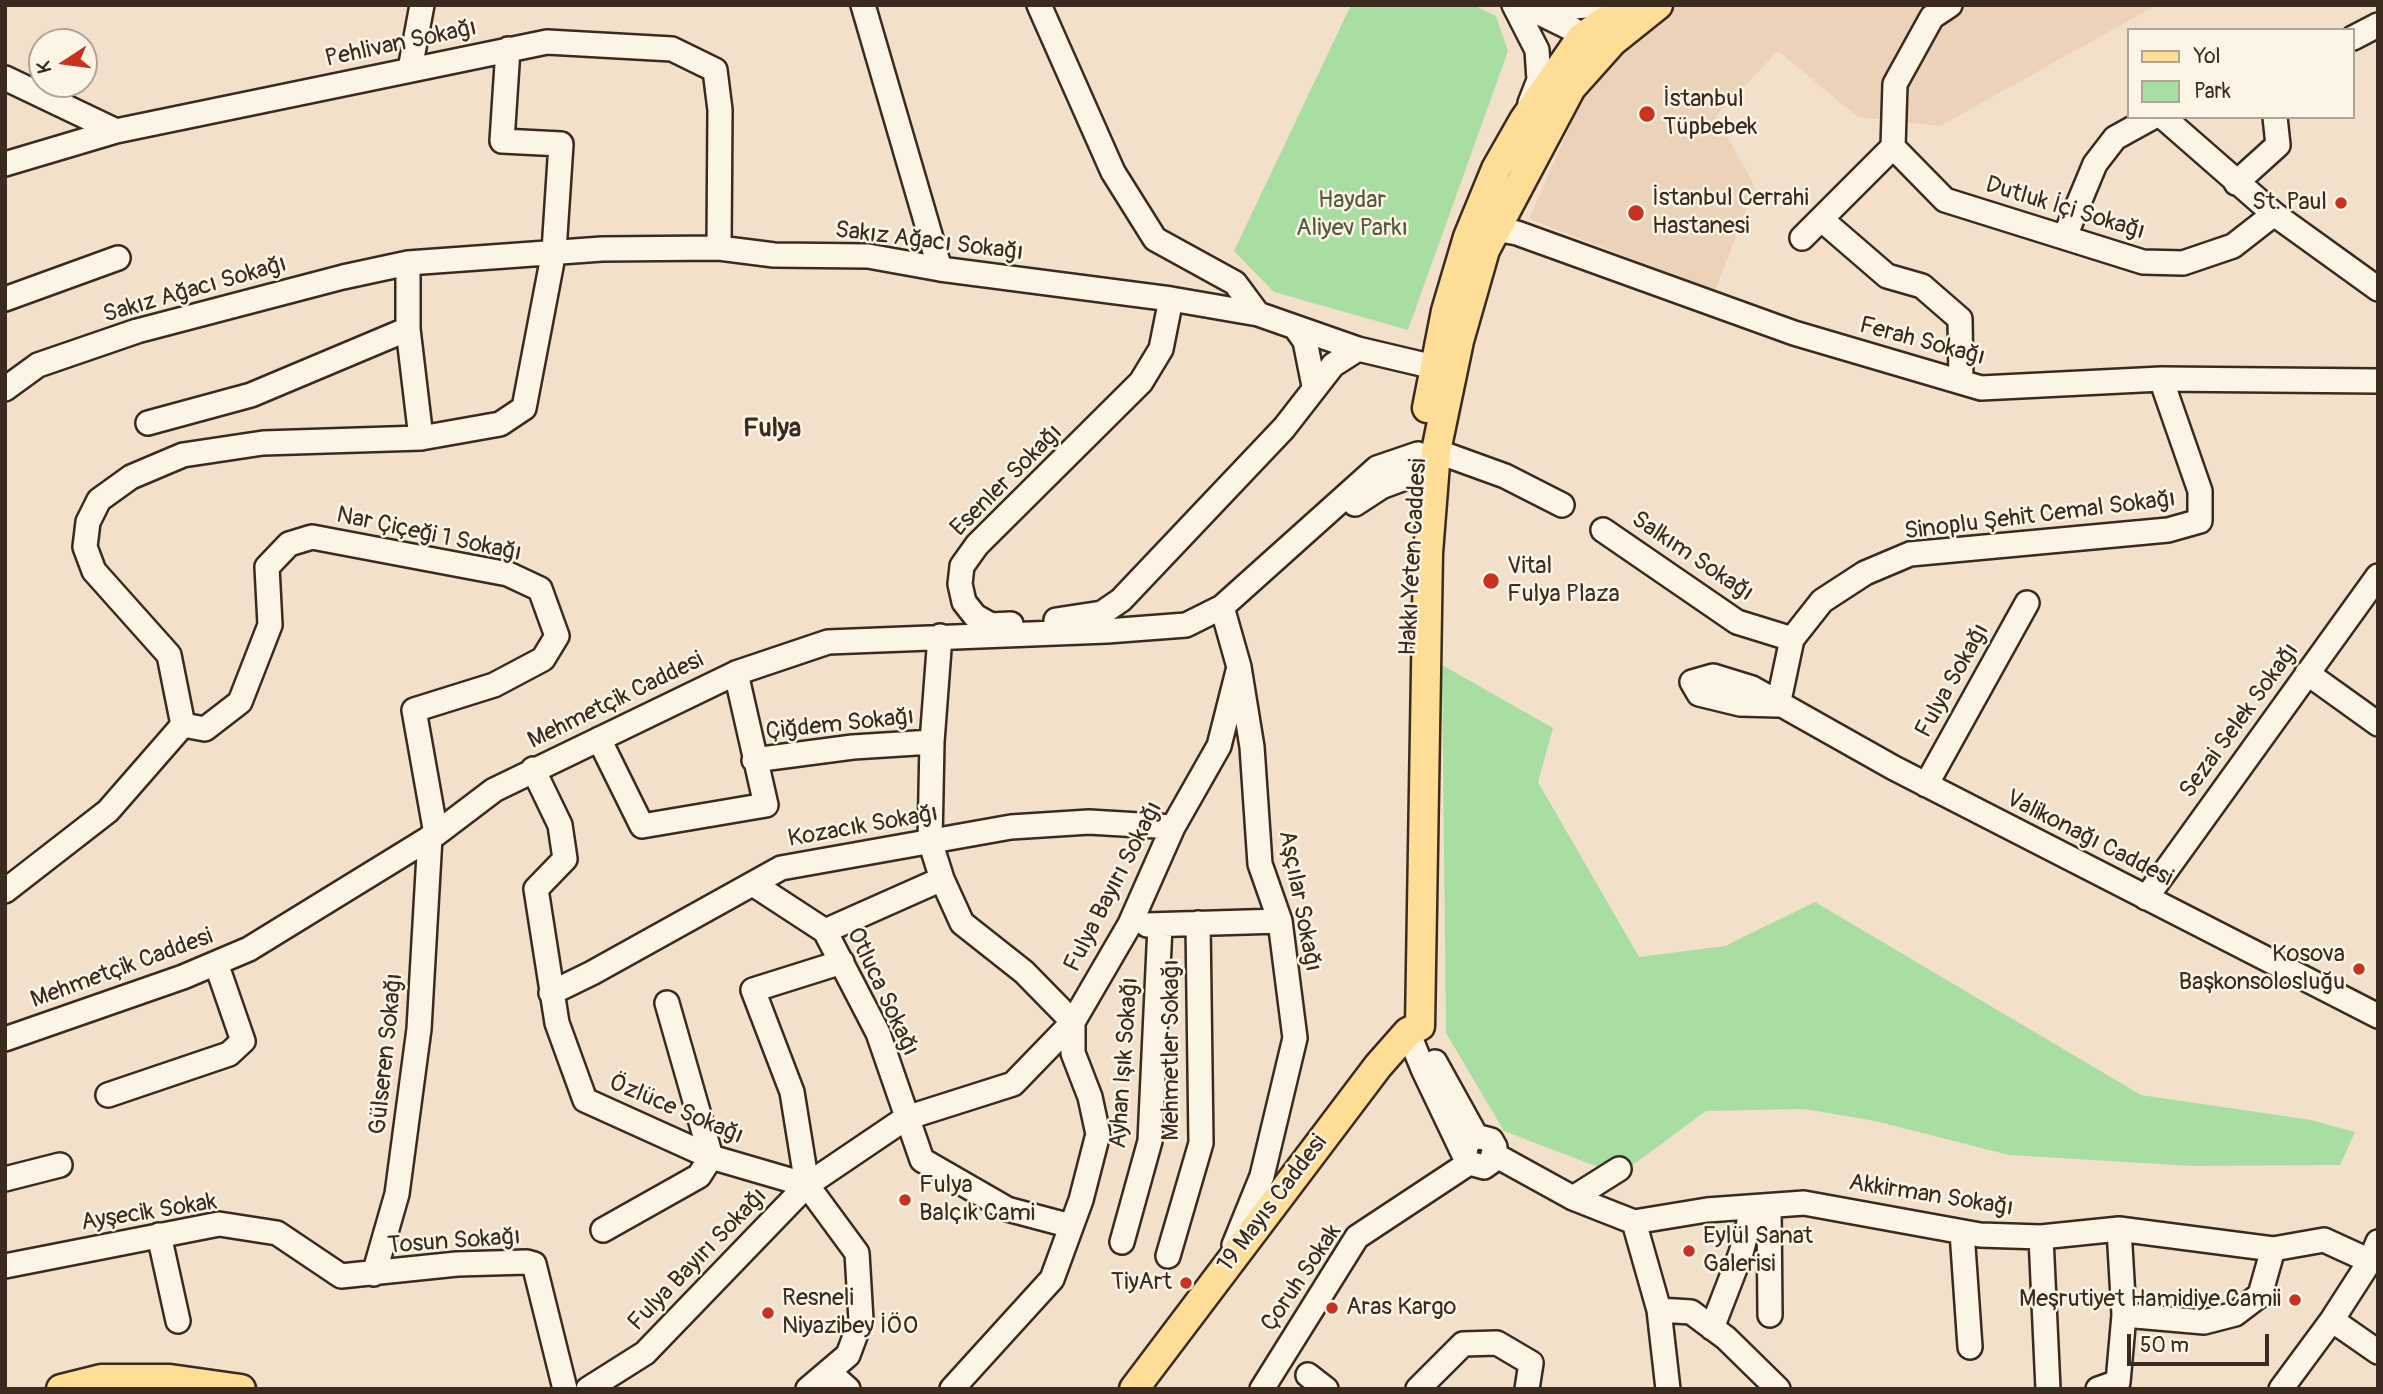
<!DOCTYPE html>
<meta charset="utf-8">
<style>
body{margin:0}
#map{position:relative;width:2383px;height:1394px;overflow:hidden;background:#f3e0cb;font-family:Pangolin,sans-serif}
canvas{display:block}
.frame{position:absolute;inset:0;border:7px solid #3b2a1e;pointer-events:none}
.legend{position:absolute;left:2127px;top:28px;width:228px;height:91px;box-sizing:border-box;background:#fcf5e5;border:2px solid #afa495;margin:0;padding:9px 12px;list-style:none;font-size:21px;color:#3b2a1e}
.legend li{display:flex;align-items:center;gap:14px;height:35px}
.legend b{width:35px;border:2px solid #afa495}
.north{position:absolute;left:28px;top:28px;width:70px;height:70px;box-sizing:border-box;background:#fcf5e5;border:2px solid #afa495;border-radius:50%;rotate:257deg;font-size:19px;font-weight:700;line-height:28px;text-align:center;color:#3b2a1e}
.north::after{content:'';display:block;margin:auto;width:24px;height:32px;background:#c8321e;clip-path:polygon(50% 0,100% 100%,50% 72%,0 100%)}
.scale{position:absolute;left:2127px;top:1334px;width:142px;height:32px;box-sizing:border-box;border:4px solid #3b2a1e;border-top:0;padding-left:9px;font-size:21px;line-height:24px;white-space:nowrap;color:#3b2a1e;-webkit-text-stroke:5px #fcf5e5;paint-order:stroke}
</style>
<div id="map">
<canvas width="2383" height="1394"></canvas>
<div class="frame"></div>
<ul class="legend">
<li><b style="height:9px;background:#fedd96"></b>Yol</li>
<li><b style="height:19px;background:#a8dea1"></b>Park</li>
</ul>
<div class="north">K</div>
<div class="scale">50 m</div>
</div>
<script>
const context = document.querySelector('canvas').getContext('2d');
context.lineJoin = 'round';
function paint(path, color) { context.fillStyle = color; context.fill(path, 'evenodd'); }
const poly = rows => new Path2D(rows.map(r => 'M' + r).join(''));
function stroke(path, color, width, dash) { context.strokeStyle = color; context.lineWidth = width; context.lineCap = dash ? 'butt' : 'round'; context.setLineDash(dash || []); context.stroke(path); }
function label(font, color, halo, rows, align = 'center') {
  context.font = font + ' Pangolin,sans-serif'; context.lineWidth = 5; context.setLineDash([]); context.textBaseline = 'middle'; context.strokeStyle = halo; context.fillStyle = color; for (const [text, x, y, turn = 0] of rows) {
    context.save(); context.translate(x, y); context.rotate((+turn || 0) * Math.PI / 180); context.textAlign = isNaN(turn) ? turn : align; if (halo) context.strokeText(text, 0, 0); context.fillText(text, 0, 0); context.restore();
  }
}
paint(poly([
 [1667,5,2157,5,1940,126,1858,117,1778,51,1716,116,1755,187,1715,291,1529,219,1579,105,1619,54]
]), '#ecd2b9');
paint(poly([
 [1351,5,1473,5,1496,16,1508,51,1408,330,1274,292,1234,251],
 [1442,665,1553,728,1538,782,1639,957,1725,946,1815,902,2141,1095,2311,1120,2355,1132,2340,1165,2193,1166,2009,1155,1875,1121,1804,1109,1706,1111,1619,1175,1504,1131,1446,1033]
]), '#a8dea1');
const minor = poly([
 [863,5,940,269],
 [1039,5,1113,172,1155,239,1235,283,1258,314],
 [1514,5,1537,50,1539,80,1530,103],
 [1523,5,1574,30,1581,38],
 [1545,5,1562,8,1598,5],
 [2353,38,2378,25],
 [410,69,422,5],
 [5,78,116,131],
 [2163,117,2274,214,2378,289],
 [1893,147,1945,200,2143,262,2183,263,2233,246,2274,214],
 [1893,147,1895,84,1932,17,1950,5],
 [5,164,116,131,547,42,672,49,715,70,720,110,719,248],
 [2236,183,2278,145,2275,117],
 [1821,219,1887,276,1922,286,1960,319,1961,382],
 [1479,226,1517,233,1794,333,1981,388,2161,379,2378,381],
 [2065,236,2095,164,2115,138,2153,117],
 [1802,238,1893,147],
 [5,299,118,258],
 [1295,327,1305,341,1314,386],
 [408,329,421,438],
 [5,389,38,365,137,331,343,277,408,263,602,249,719,248,774,255,868,256,940,269,1171,299,1258,314,1358,349,1434,367],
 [148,423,251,395,408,329,408,263],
 [1436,451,1505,476,1562,505],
 [1355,504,1381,487,1416,474],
 [1603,530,1737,622,1792,639],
 [1222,607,1239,667,1252,747,1260,864,1280,921,1295,1038,1262,1176,1234,1245],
 [1056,620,1102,613,1121,600,1284,428,1333,365,1358,349],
 [1011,624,991,625,975,616,964,602,960,584,962,566,977,545,1141,382,1161,349,1171,299],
 [940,636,932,742,930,841,942,879,962,923,1024,972,1073,1022],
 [2307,673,2378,724],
 [1778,705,1740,704,1699,694,1692,682,1713,676,1752,688,1894,768,2378,1016],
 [1778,705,1792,639,1822,601,1865,573,1910,554,2168,530,2200,521,2200,491,2161,379],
 [183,725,205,729,240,702,270,625,267,567,289,544,312,537,508,574,540,589,557,636,543,659,494,685,414,710,436,834],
 [599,739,642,826,766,805,736,673],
 [754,760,853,747,932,742],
 [533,769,560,825,565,859,536,889,557,1023,585,1100,711,1157,807,1185],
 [1926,785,2027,603],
 [753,884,825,931,878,1033,922,1160,1007,1209,1071,1226],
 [5,891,108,811,183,725,169,655,94,571,85,547,88,522,99,500,131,477,183,455,263,443,421,438,500,424,524,408,554,251,561,144,502,141,508,49],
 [2146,898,2378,576],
 [1147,925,1280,921],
 [825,931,942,879],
 [551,993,592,973,781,868,1011,827,1089,822,1173,827],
 [667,1003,711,1157],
 [1408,1032,1423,1069,1465,1157,1469,1163,1484,1167,1491,1162,1495,1147,1491,1140,1476,1136,1466,1144,1465,1157],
 [5,1039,183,977,249,949,436,834,494,790,736,673,828,642,1107,631,1186,625,1222,607,1377,468,1418,454],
 [1435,1062,1476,1136],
 [108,1095,229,1054,243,1041,216,963],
 [1495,1155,1573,1198,1634,1222,1707,1210,1804,1203,1980,1235,2041,1237,2119,1229,2273,1249,2324,1240,2370,1261],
 [5,1179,60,1165],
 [1573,1198,1619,1169],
 [1769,1206,1770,1315],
 [1634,1222,1659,1310,1668,1389],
 [603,1230,699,1176,711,1157],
 [1962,1232,1970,1347],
 [159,1235,178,1321],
 [2041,1237,2048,1389],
 [1122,1242,1150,1141,1160,926],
 [1168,1256,1201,1143,1198,923],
 [5,1266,219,1224,277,1233,341,1276,457,1264,527,1262,534,1264,565,1389],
 [374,1274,397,1194,419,1029,430,837],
 [1659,1310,1691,1312,1726,1338,1778,1389],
 [2124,1315,2204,1322,2235,1314,2260,1295,2273,1249],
 [2332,1320,2378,1352],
 [1712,1328,1741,1253,1753,1207],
 [829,1372,848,1389],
 [1308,1375,1326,1389],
 [588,1389,645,1353,807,1185,906,1118,1013,1084,1073,1022,1130,924,1173,827,1219,746,1239,667],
 [808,1389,848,1355,861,1320,857,1253,807,1185,792,1092,753,990,842,962],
 [952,1389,1052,1279,1081,1200,1098,1134,1090,1097,1073,1053,1073,1022],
 [1262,1389,1357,1237,1469,1163],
 [1418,1389,1463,1344,1497,1343,1531,1363,1527,1389],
 [2098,1389,2118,1382,2124,1315,2119,1229],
 [2281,1389,2332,1320,2370,1261,2378,1242]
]);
const major = poly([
 [1427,408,1446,311,1468,237,1496,169,1524,120,1581,38,1628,5],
 [61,1389,101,1379,170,1379,241,1389],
 [1134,1389,1378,1066,1408,1032,1420,1026,1428,553,1436,451,1459,341,1485,250,1571,88,1613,41,1658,5]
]);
stroke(minor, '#3b2a1e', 28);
stroke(major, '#3b2a1e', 33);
stroke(minor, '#fcf5e5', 23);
stroke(major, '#fedd96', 28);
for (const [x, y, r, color] of [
 [1647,114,9,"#c8321e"],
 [2341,203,7,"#c8321e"],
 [1636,213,9,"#c8321e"],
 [1491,581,9,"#c8321e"],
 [2359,969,7,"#c8321e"],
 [905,1200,7,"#c8321e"],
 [1689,1251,7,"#c8321e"],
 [1186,1283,7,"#c8321e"],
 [2295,1300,7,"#c8321e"],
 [1332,1308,7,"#c8321e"],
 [768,1313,7,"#c8321e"]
]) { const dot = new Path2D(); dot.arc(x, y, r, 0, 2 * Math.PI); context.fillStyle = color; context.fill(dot); stroke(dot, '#fcf5e5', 2.5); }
label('24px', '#3b2a1e', '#fcf5e5', [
 ["Pehlivan Sokağı",401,44,-12],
 ["Dutluk İçi Sokağı",2065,209,17],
 ["Sakız Ağacı Sokağı",929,242,7],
 ["Sakız Ağacı Sokağı",195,290,-16],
 ["Ferah Sokağı",1922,342,15],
 ["Esenler Sokağı",1007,481,-45],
 ["Sinoplu Şehit Cemal Sokağı",2040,516,-7],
 ["Nar Çiçeği 1 Sokağı",429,535,12],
 ["Hakkı Yeten Caddesi",1414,557,-87],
 ["Salkım Sokağı",1692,557,34],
 ["Fulya Sokağı",1953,681,-61],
 ["Mehmetçik Caddesi",616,701,-26],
 ["Sezai Selek Sokağı",2240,721,-54],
 ["Çiğdem Sokağı",840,725,-6],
 ["Kozacık Sokağı",863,827,-10],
 ["Valikonağı Caddesi",2089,839,27],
 ["Fulya Bayırı Sokağı",1114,887,-63],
 ["Aşçılar Sokağı",1299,901,79],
 ["Mehmetçik Caddesi",122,969,-20],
 ["Otluca Sokağı",882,992,65],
 ["Mehmetler Sokağı",1172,1050,-90],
 ["Gülseren Sokağı",387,1054,-84],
 ["Ayhan Işık Sokağı",1125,1063,-86],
 ["Özlüce Sokağı",676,1110,23],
 ["Akkirman Sokağı",1931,1196,9],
 ["19 Mayıs Caddesi",1273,1204,-53],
 ["Ayşecik Sokak",149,1213,-9],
 ["Tosun Sokağı",454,1242,-4],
 ["Fulya Bayırı Sokağı",698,1260,-46],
 ["Çoruh Sokak",1302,1278,-56]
]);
label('24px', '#3b2a1e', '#fcf5e5', [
 ["İstanbul",1663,100],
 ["Tüpbebek",1663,128],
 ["İstanbul Cerrahi",1652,199],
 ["Hastanesi",1652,227],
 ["St. Paul",2327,203,"right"],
 ["Vital",1507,567],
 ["Fulya Plaza",1507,595],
 ["Kosova",2345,955,"right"],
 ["Başkonsolosluğu",2345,983,"right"],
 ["Fulya",919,1186],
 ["Balçık Cami",919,1214],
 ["Eylül Sanat",1703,1237],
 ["Galerisi",1703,1265],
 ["TiyArt",1172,1283,"right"],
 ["Resneli",782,1299],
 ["Niyazibey İÖO",782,1327],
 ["Meşrutiyet Hamidiye Camii",2281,1300,"right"],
 ["Aras Kargo",1346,1308]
], 'left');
label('24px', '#56573f', '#fcf5e5', [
 ["Haydar",1352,201],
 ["Aliyev Parkı",1352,229]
]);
label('bold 26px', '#3b2a1e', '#fcf5e5', [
 ["Fulya",772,429]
]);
</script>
